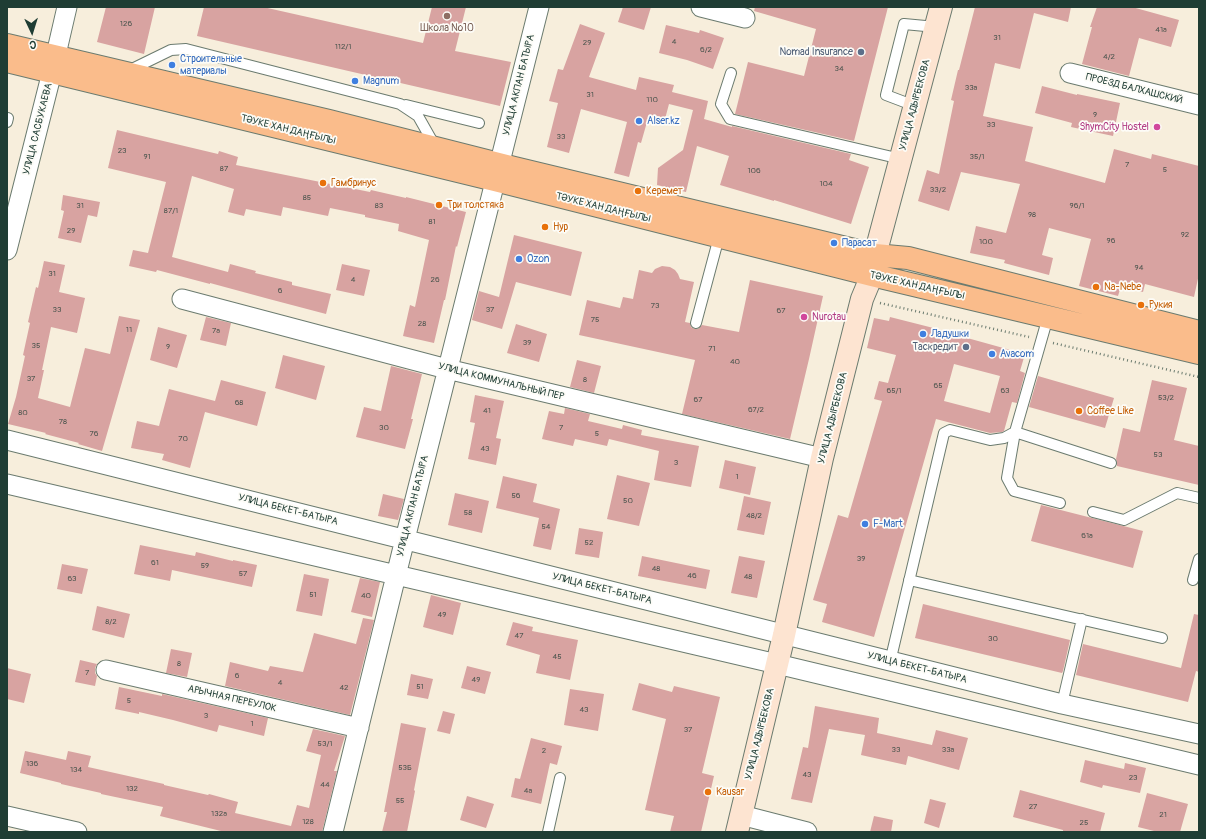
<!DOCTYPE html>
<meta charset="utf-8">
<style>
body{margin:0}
#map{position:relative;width:1206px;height:839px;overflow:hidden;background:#f7eedc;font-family:Pangolin,sans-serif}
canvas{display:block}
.frame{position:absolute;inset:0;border:8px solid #1f3d34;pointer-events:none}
.north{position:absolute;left:12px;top:12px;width:40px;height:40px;-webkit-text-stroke:3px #fdfcf7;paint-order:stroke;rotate:176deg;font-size:11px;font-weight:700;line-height:16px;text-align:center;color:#1f3d34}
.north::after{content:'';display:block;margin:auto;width:14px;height:18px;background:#1f3d34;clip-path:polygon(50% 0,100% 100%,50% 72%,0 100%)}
</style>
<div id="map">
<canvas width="1206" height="839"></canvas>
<div class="frame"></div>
<div class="north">С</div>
</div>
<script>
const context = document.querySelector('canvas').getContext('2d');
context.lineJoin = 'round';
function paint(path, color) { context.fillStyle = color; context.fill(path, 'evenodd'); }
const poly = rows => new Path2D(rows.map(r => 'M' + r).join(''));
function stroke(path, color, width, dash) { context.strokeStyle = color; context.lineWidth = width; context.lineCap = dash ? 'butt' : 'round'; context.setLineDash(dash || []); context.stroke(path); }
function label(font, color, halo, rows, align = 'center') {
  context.font = font + ' Pangolin,sans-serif'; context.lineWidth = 3.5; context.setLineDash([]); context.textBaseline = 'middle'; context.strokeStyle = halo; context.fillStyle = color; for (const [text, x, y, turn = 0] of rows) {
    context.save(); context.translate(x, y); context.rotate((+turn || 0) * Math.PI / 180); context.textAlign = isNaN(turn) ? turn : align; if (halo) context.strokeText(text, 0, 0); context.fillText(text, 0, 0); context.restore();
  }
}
paint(poly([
 [106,7,155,7,144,54,97,42],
 [204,7,263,7,423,43,432,7,466,7,455,51,511,62,500,106,197,36],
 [623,7,651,7,644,30,618,22],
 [755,7,888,7,854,141,735,114,748,62,804,76,816,29,754,11],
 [975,7,1071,7,1068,22,1034,13,1020,69,995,63,983,116,1033,127,1025,161,1105,183,1114,149,1151,159,1152,154,1199,166,1199,274,1194,297,1145,284,1143,292,1121,286,1118,296,1079,286,1091,239,1049,228,1042,255,1053,258,1049,275,1004,263,1005,260,970,253,976,226,1006,233,1020,184,961,172,949,211,918,201,927,170,939,174,954,101,951,100,958,70,959,70],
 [1097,7,1132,7,1179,20,1171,47,1139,38,1129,76,1082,64,1092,27,1090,27],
 [580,24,605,33,589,77,636,90,639,77,674,85,672,92,708,101,704,119,732,127,732,126,851,154,849,160,869,167,851,224,774,200,774,201,720,185,729,156,697,146,686,192,657,185,658,168,683,150,693,110,669,104,665,119,649,115,641,143,638,142,629,177,614,173,627,122,581,109,569,153,547,147,558,103,549,101,558,69,563,70],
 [666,25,699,33,700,30,724,38,713,69,687,60,659,53],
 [1042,86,1077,95,1077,94,1120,103,1113,136,1071,127,1072,123,1035,113],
 [117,130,218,154,219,151,238,157,236,165,370,192,371,190,406,198,406,197,466,212,457,247,456,246,445,300,444,300,434,343,403,336,410,305,415,307,429,240,398,231,399,224,365,217,365,215,330,208,328,216,283,207,281,216,246,209,244,216,228,212,234,189,192,176,172,257,228,272,230,264,256,271,255,273,292,282,292,285,331,294,326,314,269,299,210,283,210,284,157,270,156,272,129,266,133,250,148,253,166,182,108,168],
 [63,195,100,202,97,217,88,215,81,243,58,238,64,211,61,210],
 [514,235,582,252,571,296,516,282,502,329,472,320,479,291,499,297],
 [44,261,65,265,59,292,85,298,77,333,51,327,42,370,44,370,38,398,70,407,85,348,110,354,119,316,140,320,102,451,78,444,79,443,45,434,46,433,8,424,16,397,25,356,23,355,30,323,28,322,36,287,38,288],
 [342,264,370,270,364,296,336,290],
 [662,266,670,267,675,270,678,274,680,279,694,282,685,322,690,323,691,327,695,329,698,329,702,325,739,332,750,280,823,296,809,359,790,439,682,414,695,360,579,335,587,300,620,308,623,297,633,299,639,270,652,273,655,269],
 [206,317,231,323,226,346,200,340],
 [890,317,961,335,960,336,1025,354,1020,371,1025,373,1017,403,1012,402,1004,431,1002,432,990,433,936,419,874,637,822,622,827,604,813,600,838,515,848,518,882,401,874,399,879,381,888,383,896,355,867,348,874,318,889,321],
 [954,364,1000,376,990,413,944,401],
 [516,324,547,334,539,362,507,353],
 [158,327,187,335,177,368,150,360],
 [283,355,325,366,316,400,275,388],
 [577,360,601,366,594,393,570,387],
 [391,366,422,374,411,419,413,419,405,449,356,437,364,407,381,411],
 [1038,376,1114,398,1105,428,1029,407],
 [221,380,266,392,257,426,205,412,190,468,162,460,164,454,131,448,137,421,159,426,169,389,215,401],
 [1152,380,1187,388,1174,440,1199,446,1199,485,1117,466,1117,462,1116,459,1123,428,1140,432],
 [475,395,504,401,496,438,501,439,496,465,468,459,475,423,470,422],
 [565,408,590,414,588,421,622,429,623,425,642,430,641,435,699,446,691,487,654,480,659,451,609,439,607,446,575,439,573,446,542,439,549,411,564,414],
 [725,460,756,467,750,495,719,488],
 [617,475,650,483,639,526,607,519],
 [503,476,537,484,533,502,560,509,551,550,533,546,539,518,496,508],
 [455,493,489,501,482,533,448,525],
 [383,494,404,499,398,520,378,516],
 [744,496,771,502,764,535,737,530],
 [1041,505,1143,531,1133,568,1031,541],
 [579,528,603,532,599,558,575,554],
 [140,545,195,556,196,552,233,561,233,560,257,565,252,587,172,570,170,581,134,574],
 [642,556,710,570,706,589,638,576],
 [739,556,765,561,757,598,731,593],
 [62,564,88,569,82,594,57,589],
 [304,574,329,579,322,616,296,611],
 [360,578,380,582,372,617,351,612],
 [431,595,461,603,453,635,423,627],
 [923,604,1070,640,1063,671,1062,673,915,638],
 [97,606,130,614,124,638,92,630],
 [1194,614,1199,615,1199,672,1196,671,1188,702,1076,675,1083,644,1181,668],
 [363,618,374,620,350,715,225,686,230,662,268,671,270,666,303,672,314,633,356,644],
 [513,622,533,627,532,631,578,640,570,680,536,673,540,655,506,645],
 [171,649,192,653,187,677,166,673],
 [80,660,97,664,95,668,95,673,97,676,95,686,75,682],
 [467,666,491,672,485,694,461,688],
 [7,668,31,674,24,703,7,699],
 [411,674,433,679,428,699,407,695],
 [639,683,672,692,674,686,720,697,702,773,714,776,701,832,670,832,674,816,645,810,666,719,632,710],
 [119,687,162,696,162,694,268,718,264,736,219,725,217,732,173,720,139,712,139,714,115,709],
 [570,689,604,694,598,731,564,725],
 [815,706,879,718,877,733,932,745,936,730,968,738,959,770,908,756,906,765,861,755,865,735,829,729,812,803,791,799,803,747,808,748],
 [443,711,455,714,450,734,437,731],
 [401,723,426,728,414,790,415,791,407,832,382,832,387,812,384,812],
 [313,729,345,736,334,771,337,771,322,832,225,832,160,816,163,807,101,794,101,793,61,784,61,783,20,773,25,751,66,760,68,751,91,756,88,767,164,784,164,785,208,795,209,794,238,802,235,813,291,826,297,805,309,808,321,755,306,751],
 [531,738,562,746,557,765,550,763,541,804,511,797,515,778,520,779],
 [1085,760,1124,769,1125,763,1146,768,1140,793,1103,785,1102,788,1080,782],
 [1020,790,1105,813,1100,832,1063,832,1063,830,1013,817],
 [1147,793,1188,804,1180,832,1158,832,1138,827],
 [467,796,494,804,486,828,460,820],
 [930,799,946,803,939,828,924,823],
 [874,816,893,820,891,832,870,832]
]), '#d8a3a1');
const lane = poly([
 [128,71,171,50,186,49,400,104,418,116,435,146],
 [731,73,721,104,730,119,901,159],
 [406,105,479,123],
 [915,106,886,95,904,24,936,27],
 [7,122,8,118],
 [696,323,719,237],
 [1060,503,1014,491,1007,478,1015,432,1111,463],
 [1093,512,1124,520,1177,493,1199,498],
 [909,580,1162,638],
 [1193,580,1199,559],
 [890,662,944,433,950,430,990,440,1004,438,1015,432,1048,317],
 [1062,704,1082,619],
 [548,832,560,778]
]);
const street = poly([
 [701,7,745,18],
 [1070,73,1199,105],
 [7,250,52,72,67,7],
 [182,299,447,369,822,458],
 [7,440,1062,704,1199,734],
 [7,484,777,664,1199,765],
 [106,670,359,728],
 [741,815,807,832],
 [7,816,77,832],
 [333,832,405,539,539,7]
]);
const secondary = poly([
 [737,832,784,635,822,458,862,299,872,275,875,255,941,7]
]);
const primary = poly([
 [7,45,329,121,514,168,875,255,908,258,1199,332],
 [7,61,495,180,872,275,1199,353]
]);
stroke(lane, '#6b7b6f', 12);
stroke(street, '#6b7b6f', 21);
stroke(secondary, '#6b7b6f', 24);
stroke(primary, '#6b7b6f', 24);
stroke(poly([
 [880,303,1029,337],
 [1053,343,1199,377]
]), '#6b7b6f', 2.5, [1, 3]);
stroke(lane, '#fff', 10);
stroke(street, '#fff', 19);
stroke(secondary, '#fde4d1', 22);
stroke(primary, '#fabc8b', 22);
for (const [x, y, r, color] of [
 [447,16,4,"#8d6e63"],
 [861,52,4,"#5c6f8a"],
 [172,65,4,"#3f7fe0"],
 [355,81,4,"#3f7fe0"],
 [639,121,4,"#3f7fe0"],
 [1157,127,4,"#d1479c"],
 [323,183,4,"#e8710a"],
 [638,191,4,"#e8710a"],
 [439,205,4,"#e8710a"],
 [545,227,4,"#e8710a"],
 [834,243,4,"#3f7fe0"],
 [519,259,4,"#3f7fe0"],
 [1096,287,4,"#e8710a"],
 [1141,305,4,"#e8710a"],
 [804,317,4,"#d1479c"],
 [923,334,4,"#3f7fe0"],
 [966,347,4,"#5c6f8a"],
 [992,354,4,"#3f7fe0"],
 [1079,411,4,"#e8710a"],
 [865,524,4,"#3f7fe0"],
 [708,792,4,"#e8710a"]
]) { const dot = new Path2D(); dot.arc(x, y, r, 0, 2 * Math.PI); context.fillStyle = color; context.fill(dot); stroke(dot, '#fdfcf7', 1.5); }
label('8px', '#4d564f', null, [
 ["126",126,24],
 ["41а",1161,30],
 ["31",997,38],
 ["4",674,42],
 ["29",587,43],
 ["112/1",343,47],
 ["6/2",706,50],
 ["4/2",1109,57],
 ["34",839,69],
 ["33а",971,88],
 ["31",590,95],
 ["110",652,100],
 ["9",1095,115],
 ["33",991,125],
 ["33",561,137],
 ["23",122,151],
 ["91",147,157],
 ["35/1",977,157],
 ["7",1127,165],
 ["87",224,169],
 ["5",1165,170],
 ["106",754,171],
 ["104",826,184],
 ["33/2",938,190],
 ["85",307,198],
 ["31",80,206],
 ["83",379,206],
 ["96/1",1077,206],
 ["87/1",171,211],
 ["98",1032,215],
 ["81",432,222],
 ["29",71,231],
 ["92",1185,235],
 ["96",1111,241],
 ["100",986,242],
 ["94",1139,268],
 ["31",52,274],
 ["4",353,280],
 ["26",435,280],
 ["6",280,291],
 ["73",655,306],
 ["33",57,310],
 ["37",490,310],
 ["67",781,311],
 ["75",595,320],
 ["28",422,324],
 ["11",129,330],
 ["7а",216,331],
 ["39",527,343],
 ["35",36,346],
 ["9",168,347],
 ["71",712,349],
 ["40",735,362],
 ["37",31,379],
 ["8",585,380],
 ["65",938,386],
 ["65/1",894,391],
 ["63",1005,391],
 ["53/2",1166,398],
 ["67",698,400],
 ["68",239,403],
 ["67/2",756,410],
 ["41",487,411],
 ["80",23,413],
 ["78",63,422],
 ["30",384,428],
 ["7",561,428],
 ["76",94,434],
 ["5",597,434],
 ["70",183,439],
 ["43",485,449],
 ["53",1158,455],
 ["3",676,463],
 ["1",737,477],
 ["56",516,496],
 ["50",628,501],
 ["58",468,513],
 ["48/2",754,516],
 ["54",546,527],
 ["61а",1087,536],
 ["52",589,543],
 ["39",861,559],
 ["61",155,563],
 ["59",205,566],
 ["48",656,569],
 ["57",243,574],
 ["46",692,576],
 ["48",748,577],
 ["63",72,579],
 ["51",313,595],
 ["40",366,596],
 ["49",442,615],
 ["8/2",111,622],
 ["47",519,636],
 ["30",993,639],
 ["45",557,657],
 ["8",179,664],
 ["7",87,673],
 ["6",237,676],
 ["49",476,680],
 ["4",280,683],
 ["51",420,687],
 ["42",344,688],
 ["5",129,701],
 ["43",584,710],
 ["3",206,716],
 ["1",252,724],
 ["37",688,730],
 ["53/1",325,744],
 ["33",896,750],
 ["33а",948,750],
 ["2",544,751],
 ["136",32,764],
 ["53Б",405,768],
 ["134",76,770],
 ["43",807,775],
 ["23",1133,778],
 ["44",325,785],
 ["132",132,789],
 ["4а",528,791],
 ["55",400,801],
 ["27",1033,807],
 ["132а",219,814],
 ["21",1163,815],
 ["128",308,822],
 ["25",1084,823]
]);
label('10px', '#785e54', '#fdfcf7', [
 ["Школа №10",447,28]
]);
label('10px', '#4e5e75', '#fdfcf7', [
 ["Nomad Insurance",853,52],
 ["Таскредит",958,347]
], 'right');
label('10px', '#366cbe', '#fdfcf7', [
 ["Строительные",180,59],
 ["материалы",180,71],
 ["Magnum",363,81],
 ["Alser.kz",647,121],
 ["Парасат",842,243],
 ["Ozon",527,259],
 ["Ладушки",931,334],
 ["Avacom",1000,354],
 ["F-Mart",873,524]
], 'left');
label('10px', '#1f3d34', '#fdfcf7', [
 ["УЛИЦА АКПАН БАТЫРА",519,85,-76],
 ["ПРОЕЗД БАЛХАШСКИЙ",1134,89,14],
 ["УЛИЦА АДЫРБЕКОВА",915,105,-75],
 ["УЛИЦА САСБУКАЕВА",38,129,-76],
 ["ТӘУКЕ ХАН ДАҢҒЫЛЫ",288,130,14],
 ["ТӘУКЕ ХАН ДАҢҒЫЛЫ",603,208,14],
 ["ТӘУКЕ ХАН ДАҢҒЫЛЫ",917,286,13],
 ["УЛИЦА КОММУНАЛЬНЫЙ ПЕР",501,382,14],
 ["УЛИЦА АДЫРБЕКОВА",833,418,-76],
 ["УЛИЦА АКПАН БАТЫРА",413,506,-76],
 ["УЛИЦА БЕКЕТ-БАТЫРА",288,510,14],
 ["УЛИЦА БЕКЕТ-БАТЫРА",602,589,14],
 ["УЛИЦА БЕКЕТ-БАТЫРА",917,668,14],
 ["АРЫЧНАЯ ПЕРЕУЛОК",232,699,13],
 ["УЛИЦА АДЫРБЕКОВА",760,734,-76]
]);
label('10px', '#b23c85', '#fdfcf7', [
 ["ShymCity Hostel",1149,127],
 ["Nurotau",812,317,"left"]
], 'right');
label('10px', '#c56008', '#fdfcf7', [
 ["Гамбринус",331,183],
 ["Керемет",646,191],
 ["Три толстяка",447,205],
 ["Нур",553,227],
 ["Na-Nebe",1104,287],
 ["Рукия",1149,305],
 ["Coffee Like",1087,411],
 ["Kausar",716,792]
], 'left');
</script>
